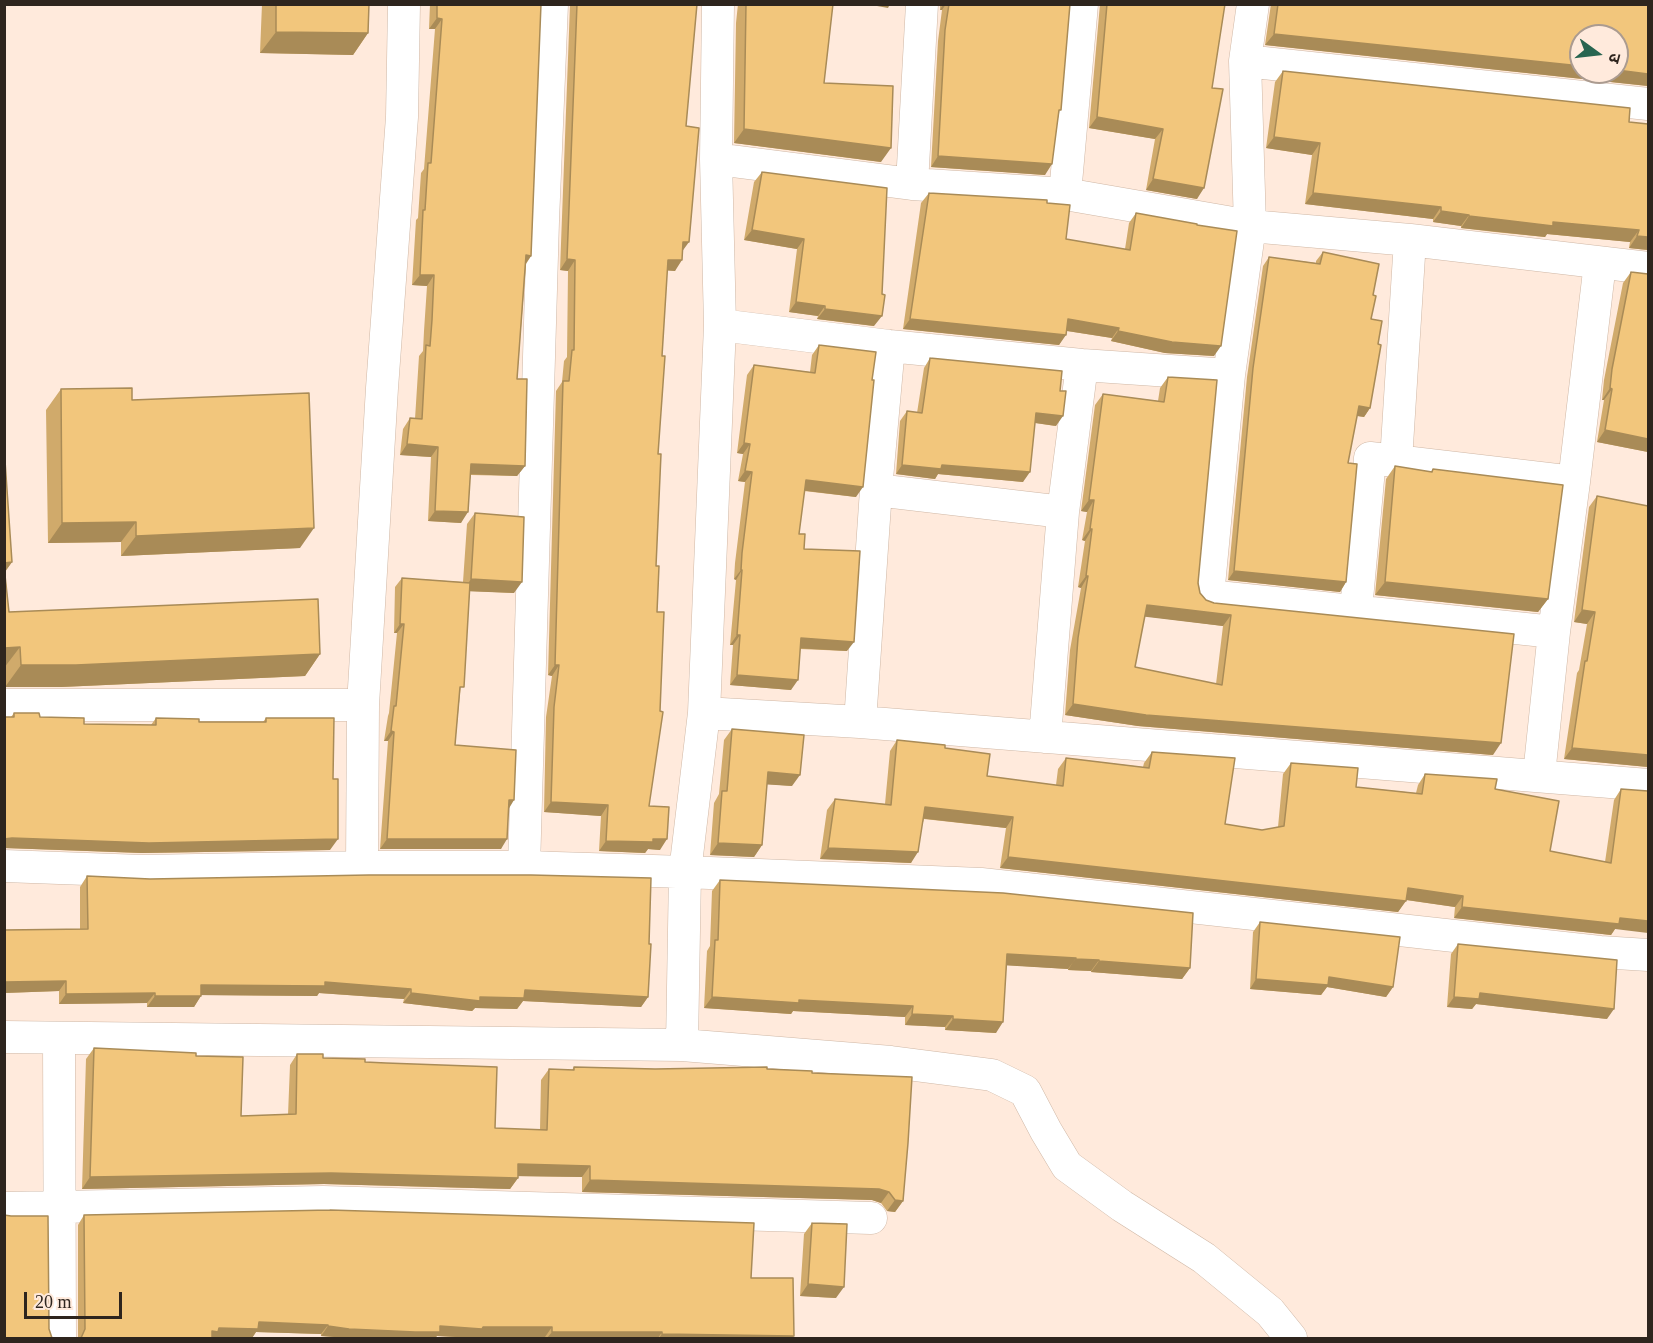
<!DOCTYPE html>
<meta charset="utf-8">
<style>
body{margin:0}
#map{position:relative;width:1653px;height:1343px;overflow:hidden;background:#ffeadc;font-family:"Times New Roman","Noto Sans Devanagari",serif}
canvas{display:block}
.frame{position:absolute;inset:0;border:6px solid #2e251e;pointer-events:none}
.north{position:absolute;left:1569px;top:24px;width:60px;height:60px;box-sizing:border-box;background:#ffeadc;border:2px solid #ab9b90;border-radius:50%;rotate:105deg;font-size:16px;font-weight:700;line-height:24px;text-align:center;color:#2e251e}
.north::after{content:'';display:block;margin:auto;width:21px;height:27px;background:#286550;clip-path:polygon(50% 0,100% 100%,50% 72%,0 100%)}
.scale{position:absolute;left:24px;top:1292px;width:98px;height:27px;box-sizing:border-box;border:3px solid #2e251e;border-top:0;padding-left:8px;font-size:18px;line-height:21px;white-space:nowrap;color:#2e251e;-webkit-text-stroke:4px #ffeadc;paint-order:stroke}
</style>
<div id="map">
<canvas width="1653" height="1343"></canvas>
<div class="frame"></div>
<div class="north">उ</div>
<div class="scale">20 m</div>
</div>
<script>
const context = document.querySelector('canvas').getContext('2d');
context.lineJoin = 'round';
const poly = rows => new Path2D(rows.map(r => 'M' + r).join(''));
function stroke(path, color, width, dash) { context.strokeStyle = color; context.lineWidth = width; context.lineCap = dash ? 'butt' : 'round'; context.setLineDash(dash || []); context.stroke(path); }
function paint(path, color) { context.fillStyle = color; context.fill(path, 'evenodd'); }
const street = poly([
 [1253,4,1245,61,1250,226,1229,375,1208,596,1554,632],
 [1245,61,1648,104],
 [716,159,912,184,1065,194,1250,226,1410,240,1648,268],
 [912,184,922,4],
 [1065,194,1082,4],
 [720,325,889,346,1082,365,1229,375],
 [1396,461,1410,240],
 [876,490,1063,512],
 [1356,610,1370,458,1574,482],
 [4,705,363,705],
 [704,713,860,722,1648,785],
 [860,722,876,490,889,346],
 [1045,737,1063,512,1082,365],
 [1539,775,1554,632,1574,482,1600,263],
 [4,866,142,871,362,867,524,867,685,872,981,884,1600,952,1648,955],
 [362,867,363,705,382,388,402,117,404,4],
 [524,867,543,221,552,4],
 [4,1037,682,1045,891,1062,992,1075,1025,1091,1046,1131,1067,1166,1122,1206,1204,1258,1270,1312,1291,1338],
 [59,1038,60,1338],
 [682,1045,685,872,704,713,720,325,716,159,718,4],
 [4,1208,323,1202,871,1218]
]);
stroke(street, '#cfb7a5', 33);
stroke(street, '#fff', 32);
paint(poly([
 [262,4,369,4,368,33,353,55,260,53],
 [430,4,541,4,531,256,526,264,517,379,525,466,517,476,471,475,461,523,428,521,431,457,400,455,403,429,410,418,415,419,419,356,423,351,424,331,427,286,412,285,416,220,418,218,421,173,424,169,435,29,429,29],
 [697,4,686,126,683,251,675,271,667,270,662,356,658,454,656,566,649,806,660,850,648,849,645,853,599,851,601,816,544,812,546,717,552,676,548,675,556,391,562,382,564,361,567,357,568,271,560,270,570,5],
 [738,4,833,4,824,83,881,162,734,143,736,23],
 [940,4,1070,4,1059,114,1045,175,931,167,938,41,942,10,940,10],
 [1100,4,1225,4,1212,88,1197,199,1146,190,1155,139,1089,128],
 [1271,4,1648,4,1648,86,1265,45],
 [1283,71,1629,122,1648,250,1629,248,1630,242,1547,234,1545,237,1495,232,1461,228,1461,226,1433,222,1433,219,1305,204,1312,155,1266,148,1275,82],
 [762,172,874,326,817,319,818,316,789,312,797,249,744,240,754,182],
 [929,193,1047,203,1066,239,1125,249,1129,223,1136,213,1214,356,1165,353,1111,341,1112,338,1067,331,1059,345,903,329,921,203],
 [1323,252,1373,295,1371,319,1378,344,1370,408,1364,417,1357,416,1348,463,1346,582,1340,592,1228,580,1247,377,1263,266,1269,257,1316,263,1316,261],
 [1631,272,1648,452,1597,442,1604,400,1602,400,1604,380,1623,283],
 [819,345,856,497,804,491,799,534,804,549,847,651,800,649,791,690,730,685,733,645,730,645,736,580,734,579,735,563,745,482,738,481,743,454,737,453,747,375,754,365,810,372,812,355],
 [930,358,1056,426,1035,423,1023,482,938,474,935,479,896,474,900,421,907,411,917,413,924,368],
 [1168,377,1200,593,1206,600,1493,755,1138,726,1065,715,1070,650,1081,588,1078,587,1085,541,1082,540,1087,512,1081,511,1095,405,1103,394,1158,401,1160,388],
 [1144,616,1223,626,1216,684,1135,667],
 [61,389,132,400,300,548,121,556,121,542,48,543,46,410],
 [4,446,12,562,5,572,9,612,320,654,305,676,61,687,5,687],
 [1395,466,1431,472,1433,469,1548,599,1538,612,1375,595,1386,479],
 [1597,496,1648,767,1564,759,1577,673,1579,670,1587,624,1574,622,1589,507],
 [475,513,514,593,470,591,455,745,509,808,501,849,380,849,388,741,384,741,388,716,389,713,397,633,394,633,395,587,402,578,463,582,467,524],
 [14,713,84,724,151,725,156,718,199,722,263,722,266,718,330,850,142,853,5,848,11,717],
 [732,729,792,786,767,784,762,845,754,857,710,855,714,803,719,794,724,740],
 [897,740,945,748,987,776,1056,785,1058,769,1066,758,1143,767,1144,763,1152,752,1225,824,1262,830,1278,827,1283,774,1291,763,1356,787,1416,793,1418,785,1425,774,1495,789,1550,851,1605,862,1614,800,1621,789,1615,929,1611,935,1602,934,1454,918,1455,907,1406,900,1398,912,1000,868,1006,828,924,819,911,863,820,859,827,810,835,799,885,804,890,751],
 [87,876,649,944,648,997,641,1007,523,1001,517,1009,475,1008,472,1011,403,1003,404,999,319,993,317,996,201,995,194,1007,147,1007,147,1003,59,1004,59,991,4,993,4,930,80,929,80,887],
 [720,880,1190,968,1182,979,1091,972,1091,971,1068,970,1068,969,1007,965,996,1033,945,1030,945,1027,905,1025,905,1017,793,1011,791,1014,704,1008,707,951,710,946,712,891],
 [1260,922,1393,987,1386,997,1327,987,1321,995,1250,989,1253,932],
 [1458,944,1607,1019,1476,1004,1472,1009,1447,1007,1451,954],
 [94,1048,196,1056,241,1116,288,1115,290,1065,297,1054,323,1058,365,1062,495,1128,540,1130,541,1080,549,1069,572,1070,574,1067,655,1069,767,1069,812,1073,903,1201,895,1212,887,1211,881,1203,872,1200,582,1192,582,1177,518,1176,518,1178,510,1189,324,1184,82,1189,86,1059],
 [84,1215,751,1278,794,1336,792,1338,545,1338,545,1337,477,1337,476,1338,437,1336,435,1338,348,1338,321,1336,321,1334,256,1332,252,1338,214,1337,214,1338,78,1338,78,1225],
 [812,1223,836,1298,800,1296,804,1234]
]), '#d0aa6b');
paint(poly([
 [866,4,890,4,888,8],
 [943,4,946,4,942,10,940,10],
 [437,18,442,19,435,29,429,29],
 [276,32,368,33,353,55,260,53],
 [1274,34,1581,66,1581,72,1617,72,1617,70,1648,74,1648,86,1265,45],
 [1097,117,1163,129,1155,139,1089,128],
 [744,129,891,148,881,162,734,143],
 [1274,137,1320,143,1312,155,1266,148],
 [938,156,1052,164,1045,175,931,167],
 [1153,179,1204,188,1197,199,1146,190],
 [1313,193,1441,207,1433,219,1305,204],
 [1441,211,1469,215,1461,226,1433,222],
 [1469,216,1553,222,1639,230,1630,242,1547,234,1545,237,1461,228],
 [752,230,804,239,797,249,744,240],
 [1637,236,1648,237,1648,250,1629,248],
 [683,242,689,242,681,253],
 [526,255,531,256,524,266],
 [567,259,575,260,568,271,560,270],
 [668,260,682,260,675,271,660,270],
 [420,275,434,275,427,286,412,285],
 [796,302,825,306,818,316,789,312],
 [825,309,882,316,874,326,817,319],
 [910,319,1066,335,1059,345,903,329],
 [1068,319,1119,328,1112,338,1061,330],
 [1118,331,1221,346,1214,356,1165,353,1111,341],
 [1610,388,1612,389,1604,400,1602,400],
 [1359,406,1370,408,1364,417,1352,415],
 [1036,413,1063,416,1056,426,1029,422],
 [1605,430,1648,439,1648,452,1597,442],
 [744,443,750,444,743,454,737,453],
 [407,444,438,447,431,457,400,455],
 [471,464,525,466,517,476,464,474],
 [902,465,942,465,1030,472,1023,482,938,474,935,479,896,474],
 [745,471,752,472,745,482,738,481],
 [806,480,863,487,856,497,799,490],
 [1089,500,1094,500,1087,512,1081,511],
 [435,511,468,512,461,523,428,521],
 [136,522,121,542,48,543,62,523],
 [314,528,300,548,121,556,136,536],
 [1090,529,1092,529,1085,541,1082,540],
 [12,562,4,573,4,563],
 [741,570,742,570,736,580,734,579],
 [1234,571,1346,582,1340,592,1228,580],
 [1086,576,1088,576,1081,588,1078,587],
 [471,579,522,582,514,593,463,591],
 [1385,582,1548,599,1538,612,1375,595],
 [1147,605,1231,615,1223,626,1139,616],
 [1582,610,1595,612,1587,624,1574,622],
 [400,624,404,624,397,633,394,633],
 [737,635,740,635,733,645,730,645],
 [801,638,854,642,847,651,794,648],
 [20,647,4,668,4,648],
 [320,654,305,676,61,687,5,687,21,665],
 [555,665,559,665,552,676,548,675],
 [737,675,798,680,791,690,730,685],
 [1073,704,1501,743,1493,755,1138,726,1065,715],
 [391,731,394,732,388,741,384,741],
 [1572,748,1648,755,1648,767,1564,759],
 [768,772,800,775,792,786,760,784],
 [509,800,514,800,508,810],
 [551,802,608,805,601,816,544,812],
 [925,807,1013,817,1006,828,918,818],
 [12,838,338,839,330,850,142,853,5,848,4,839],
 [387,839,507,839,501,849,380,849],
 [653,839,667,839,660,850,648,849,645,853,599,851,606,841],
 [718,843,762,845,754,857,710,855],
 [828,848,918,852,911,863,820,859],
 [1008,857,1406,901,1398,912,1000,868],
 [1408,888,1463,896,1455,907,1400,899],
 [1462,907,1620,918,1648,921,1648,933,1615,929,1611,935,1602,934,1454,918],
 [1007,954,1076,958,1068,969,1000,965],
 [1075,959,1099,960,1091,971,1068,970],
 [1099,961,1190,968,1182,979,1091,972],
 [1329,977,1393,987,1386,997,1327,987,1321,995,1250,989,1256,979],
 [66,981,59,991,4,993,4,982],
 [325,982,411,989,404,999,319,993,317,996,193,995,201,985],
 [525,990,648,997,641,1007,523,1001,517,1009,475,1008,472,1011,403,1003,411,993,480,997],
 [155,993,147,1003,59,1004,66,994],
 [1480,993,1614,1009,1607,1019,1476,1004,1472,1009,1447,1007,1454,997],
 [155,996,201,996,194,1007,147,1007],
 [712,997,799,1000,913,1006,905,1017,793,1011,791,1014,704,1008],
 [912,1014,953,1016,945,1027,905,1025],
 [953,1019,1003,1022,996,1033,945,1030],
 [518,1164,590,1166,582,1177,511,1176],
 [331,1173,518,1178,510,1189,324,1184,82,1189,90,1177],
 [590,1180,879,1189,889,1192,881,1203,872,1200,582,1192],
 [895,1200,903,1201,895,1212,887,1211],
 [808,1284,844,1287,836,1298,800,1296],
 [259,1322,328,1325,321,1334,256,1332,252,1338,214,1337,214,1338,207,1338,212,1331,219,1328],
 [328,1326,483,1327,552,1327,545,1337,477,1337,476,1338,437,1336,435,1338,348,1338,321,1336],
 [552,1332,662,1332,658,1338,547,1338],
 [662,1334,794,1336,792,1338,659,1338]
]), '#a98b57');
const building = poly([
 [276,4,369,4,368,33,276,32,276,4],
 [437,4,541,4,531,256,526,255,517,379,527,379,525,466,471,464,468,512,435,511,438,447,407,444,410,418,422,419,426,345,430,346,432,320,434,275,420,275,423,210,425,210,428,163,431,163,442,19,437,18,437,4],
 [577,4,697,4,686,126,699,128,689,242,683,242,682,260,668,260,662,356,665,356,658,454,661,454,656,566,659,566,657,612,664,612,660,711,663,712,649,806,669,807,667,839,653,839,653,842,606,841,608,805,551,802,554,707,559,665,555,665,563,381,569,381,572,350,574,350,575,260,567,259,577,4],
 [746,4,833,4,824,83,893,86,891,148,744,129,746,4],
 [949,4,1070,4,1061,110,1059,110,1052,164,938,156,945,30,949,4],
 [1107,4,1225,4,1212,88,1223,89,1204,188,1153,179,1163,129,1097,117,1107,4],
 [1278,4,1648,4,1648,74,1617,70,1617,36,1581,36,1581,66,1274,34,1278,4],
 [1283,71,1630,108,1629,122,1648,124,1648,237,1637,236,1639,230,1553,222,1553,226,1503,220,1469,216,1469,215,1441,211,1441,207,1313,193,1320,143,1274,137,1283,71],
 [762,172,887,188,882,294,885,295,882,316,825,309,825,306,796,302,804,239,752,230,762,172],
 [929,193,1047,200,1047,203,1070,205,1066,239,1130,250,1136,213,1197,224,1197,225,1237,231,1221,346,1172,342,1118,331,1119,328,1068,319,1066,335,910,319,929,193],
 [1323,252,1379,264,1373,295,1376,296,1371,319,1382,321,1378,344,1381,345,1370,408,1359,406,1348,463,1357,464,1346,582,1234,571,1253,368,1269,257,1320,264,1323,252],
 [1631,272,1648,274,1648,439,1605,430,1612,389,1610,388,1612,369,1631,272],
 [819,345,876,352,872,380,874,380,863,487,806,480,799,534,805,534,804,549,860,551,854,642,801,638,798,680,737,675,740,635,737,635,742,570,741,570,742,553,752,472,745,471,750,444,744,443,754,365,815,373,819,345],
 [930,358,1062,371,1060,391,1066,391,1063,416,1036,413,1030,472,942,465,941,469,902,465,907,411,922,413,930,358],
 [1168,377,1217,380,1198,583,1200,593,1206,600,1214,603,1514,634,1501,743,1146,715,1073,704,1078,638,1088,576,1086,576,1092,529,1090,529,1094,500,1089,500,1103,394,1164,402,1168,377],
 [1147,605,1231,615,1222,685,1135,667,1147,605],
 [132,388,132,400,309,393,314,528,136,536,136,522,62,523,61,389,132,388],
 [4,446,12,562,4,563,4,446],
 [1395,466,1432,472,1433,469,1563,485,1548,599,1385,582,1395,466],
 [1597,496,1648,506,1648,755,1572,748,1585,661,1587,661,1595,612,1582,610,1597,496],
 [475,513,524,517,522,582,471,579,475,513],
 [4,566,9,612,318,599,320,654,76,665,21,665,20,647,4,648,4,566],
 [402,578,470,583,464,687,460,687,455,745,516,750,514,800,509,800,507,839,387,839,394,732,391,731,394,706,396,706,404,624,400,624,402,578],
 [14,713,39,713,40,717,84,718,84,724,156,725,156,718,199,719,199,722,266,722,266,718,334,718,333,779,338,779,338,839,149,843,12,838,4,839,4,717,14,717,14,713],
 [732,729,804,735,800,775,768,772,762,845,718,843,722,791,727,791,732,729],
 [897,740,945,745,945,748,990,754,987,776,1063,786,1066,758,1149,768,1152,752,1235,758,1225,824,1262,830,1284,826,1291,763,1358,768,1356,787,1422,794,1425,774,1497,779,1495,789,1559,801,1550,851,1611,863,1621,789,1648,791,1648,921,1620,918,1619,924,1609,923,1462,907,1463,896,1408,888,1406,901,1008,857,1013,817,925,807,918,852,828,848,835,799,891,805,897,740],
 [369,875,531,875,651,878,649,944,651,944,648,997,525,990,524,998,480,997,480,1001,411,993,411,989,325,982,325,986,201,985,201,996,155,996,155,993,66,994,66,981,4,982,4,930,88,929,87,876,150,879,369,875],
 [720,880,1003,893,1193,913,1190,968,1099,961,1099,960,1075,959,1076,958,1007,954,1003,1022,953,1019,953,1016,912,1014,913,1006,799,1000,799,1003,712,997,715,940,718,940,720,880],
 [1260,922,1400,937,1393,987,1329,977,1328,985,1256,979,1260,922],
 [1458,944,1617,960,1614,1009,1480,993,1479,999,1454,997,1458,944],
 [94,1048,196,1053,196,1056,243,1057,241,1116,296,1114,297,1054,323,1054,323,1058,365,1059,365,1062,386,1063,497,1067,495,1128,547,1130,549,1069,574,1070,574,1067,655,1069,767,1067,767,1069,812,1071,812,1073,912,1077,908,1143,903,1201,895,1200,889,1192,879,1189,590,1180,590,1166,518,1164,518,1178,331,1173,90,1177,94,1048],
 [330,1210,754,1223,751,1278,793,1278,794,1336,662,1334,662,1332,552,1332,552,1327,483,1327,482,1329,440,1326,440,1332,415,1332,349,1329,328,1326,328,1325,259,1322,258,1329,219,1328,218,1332,212,1331,212,1338,81,1338,85,1329,84,1215,330,1210],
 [4,1215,11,1216,48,1216,49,1329,52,1338,4,1338,4,1215],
 [812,1223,847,1224,844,1287,808,1284,812,1223]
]);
paint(building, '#f2c67c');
stroke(building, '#a98b57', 1.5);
</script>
